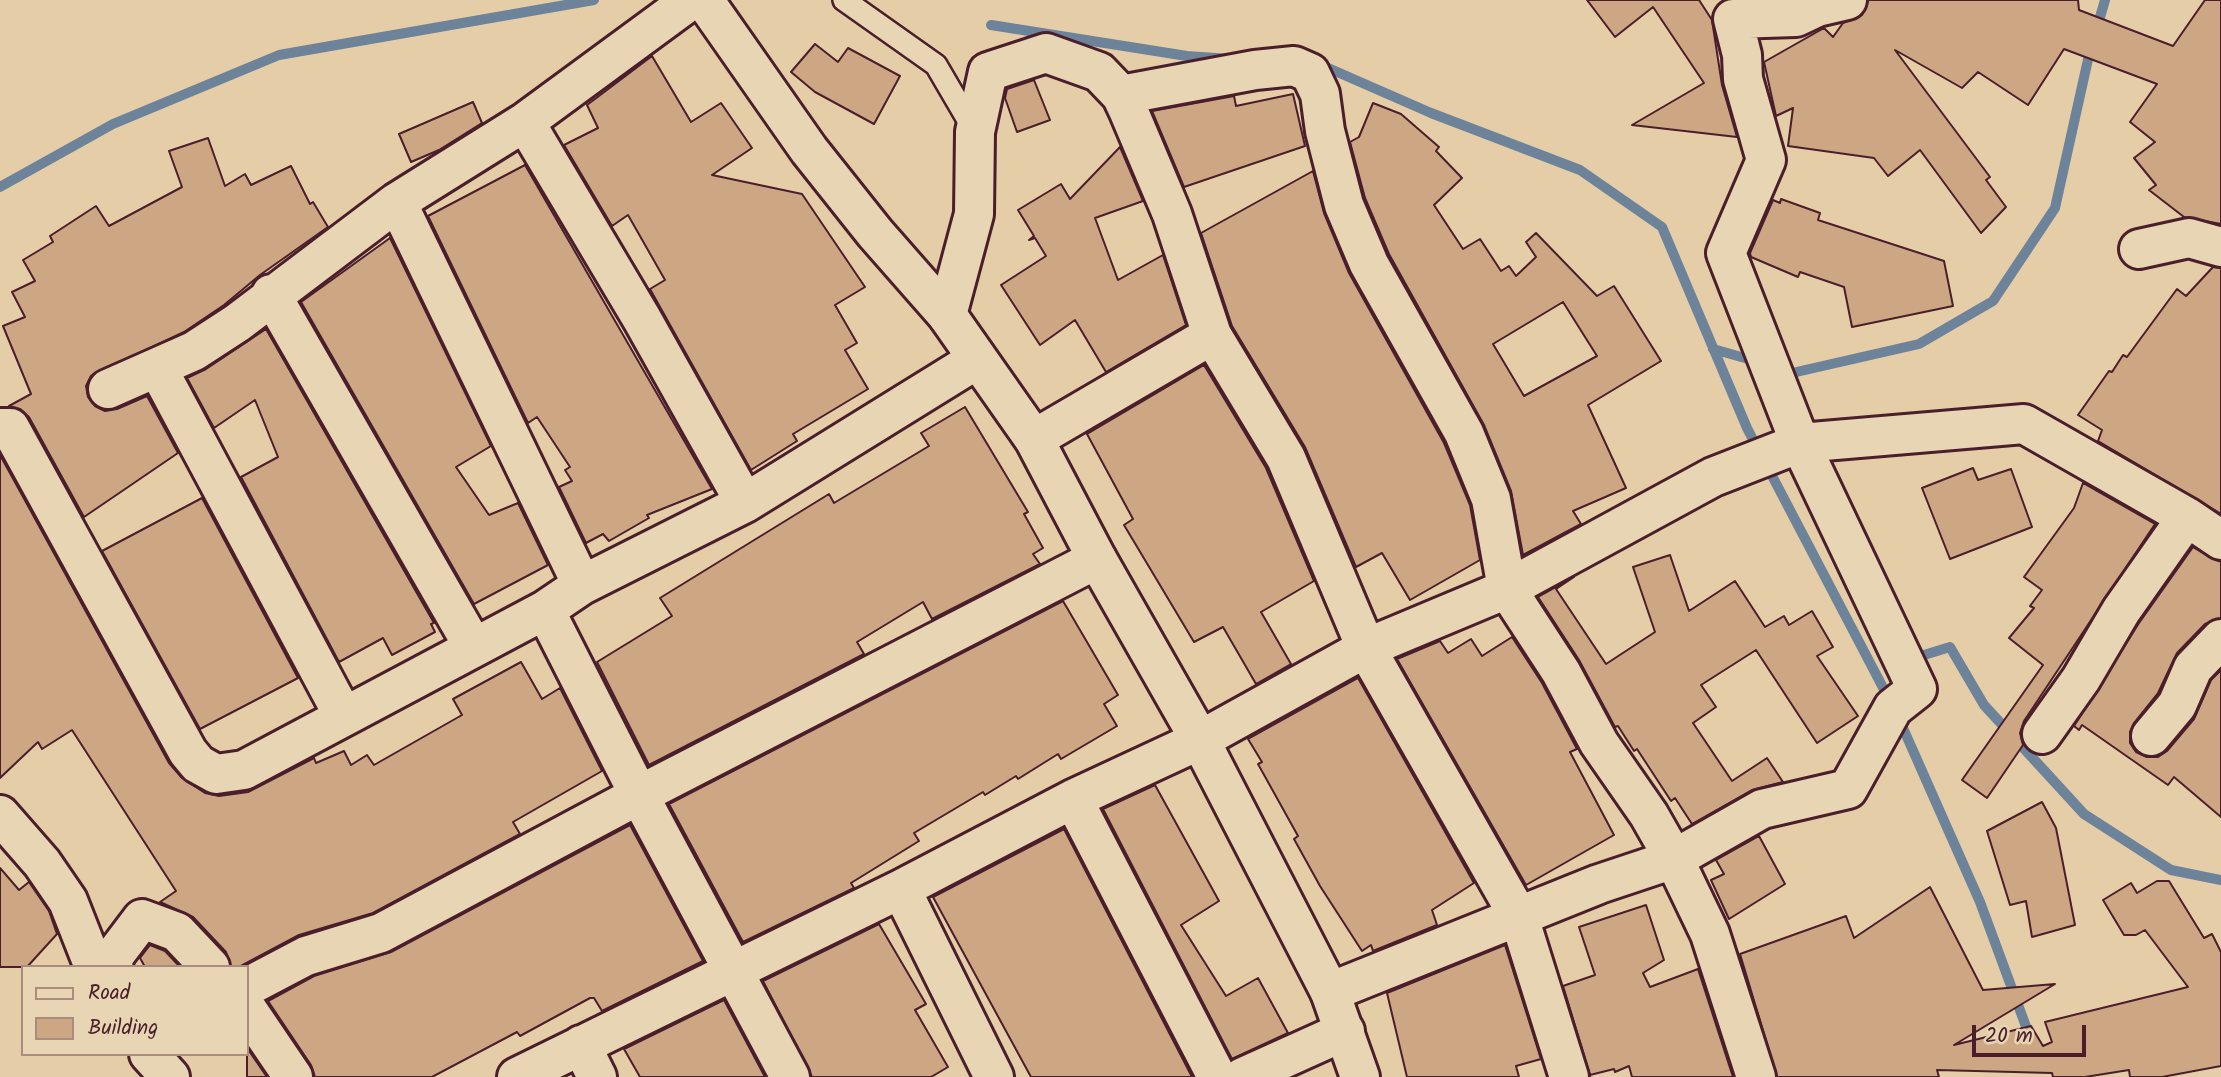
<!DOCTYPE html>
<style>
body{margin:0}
#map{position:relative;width:2221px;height:1077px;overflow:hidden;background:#e5cda8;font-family:Kalam,sans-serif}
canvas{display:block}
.legend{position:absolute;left:21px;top:965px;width:228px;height:91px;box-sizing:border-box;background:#e8d5b3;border:2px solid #a98c7d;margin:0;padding:9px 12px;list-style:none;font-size:21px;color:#4a1f2b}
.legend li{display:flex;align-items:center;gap:14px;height:35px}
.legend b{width:35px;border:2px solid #a98c7d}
.scale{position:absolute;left:1972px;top:1025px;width:114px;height:32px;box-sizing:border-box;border:4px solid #4a1f2b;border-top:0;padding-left:9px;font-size:21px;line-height:24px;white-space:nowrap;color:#4a1f2b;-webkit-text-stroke:5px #e8d5b3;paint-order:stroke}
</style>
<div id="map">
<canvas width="2221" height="1077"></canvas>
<ul class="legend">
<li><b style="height:9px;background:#e8d5b3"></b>Road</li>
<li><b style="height:19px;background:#cda784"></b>Building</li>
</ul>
<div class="scale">20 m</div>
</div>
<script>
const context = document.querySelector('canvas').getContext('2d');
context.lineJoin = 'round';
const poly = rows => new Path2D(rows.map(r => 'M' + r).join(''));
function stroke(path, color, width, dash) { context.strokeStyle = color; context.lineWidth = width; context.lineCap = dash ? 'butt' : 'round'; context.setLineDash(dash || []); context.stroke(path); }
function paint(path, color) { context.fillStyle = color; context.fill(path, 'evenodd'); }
stroke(poly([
 [991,25,1187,56,1230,59],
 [2096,31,2105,0],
 [1319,64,1431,113,1580,170,1662,227,1747,428,1890,701],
 [0,187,113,124,279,55,594,0],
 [1713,349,1759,362],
 [1781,369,1792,373,1919,344,1993,301,2055,208,2091,46],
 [1911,659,1950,647,1984,705,2084,814,2171,870,2221,880],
 [1899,719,1980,902,2031,1040]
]), '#6c839a', 10);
const building = poly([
 [1587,0,1699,0,1712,20,1722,85,1737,137,1632,125,1704,83,1653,7,1615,37,1587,0],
 [1868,0,2078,0,2079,10,2173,46,2205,0,2221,0,2221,224,2184,217,2149,190,2156,185,2134,158,2155,142,2130,122,2157,84,2064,49,2028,105,1978,72,1962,88,1895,50,1990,177,1986,180,2006,207,1981,233,1920,150,1888,176,1874,158,1788,146,1793,108,1776,116,1764,62,1824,28,1833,37,1843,23,1862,15,1868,0],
 [815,44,838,62,848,48,900,76,874,124,815,92,791,72,815,44],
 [652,56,691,122,721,103,752,148,712,175,802,194,865,287,835,305,857,343,845,350,868,389,793,434,797,441,751,470,650,289,665,280,628,215,612,226,564,145,598,128,587,105,652,56],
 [1034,80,1050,120,1017,132,1005,98,1007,89,1034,80],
 [1293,94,1305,146,1184,187,1152,111,1234,96,1236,106,1293,94],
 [473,102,482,123,439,150,411,162,399,134,473,102],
 [1373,103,1401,114,1439,147,1436,151,1462,178,1434,205,1463,249,1480,239,1501,271,1509,266,1516,276,1536,257,1526,242,1536,233,1597,296,1614,286,1661,361,1588,405,1626,488,1573,511,1581,524,1523,555,1511,491,1484,425,1389,254,1365,198,1350,142,1359,137,1373,103],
 [1563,302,1597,356,1524,396,1493,344,1563,302],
 [208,138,225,186,245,174,251,185,291,166,310,204,313,202,328,227,260,275,224,305,184,332,91,376,86,386,88,397,95,406,105,411,117,409,147,396,178,453,84,517,29,417,20,409,9,406,31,394,3,326,25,317,12,292,35,281,23,260,53,242,50,236,96,206,109,226,182,187,169,151,208,138],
 [1120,147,1143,201,1095,218,1118,280,1163,255,1186,325,1106,372,1075,320,1040,345,1001,285,1046,256,1035,238,1029,240,1034,236,1018,210,1061,184,1070,199,1120,147],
 [525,165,712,489,647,515,649,518,609,541,603,534,586,543,559,487,572,481,565,470,570,467,537,417,528,423,428,216,525,165],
 [1313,171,1324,213,1349,273,1444,443,1470,505,1480,560,1410,600,1382,553,1356,567,1305,447,1232,326,1201,233,1313,171],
 [1781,199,1820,213,1818,220,1944,261,1953,306,1852,327,1844,287,1800,272,1798,277,1751,257,1750,253,1773,200,1780,203,1781,199],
 [390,238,491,446,456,467,489,515,518,503,548,565,474,604,301,302,390,238],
 [2213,267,2221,268,2221,514,2098,441,2102,430,2078,415,2109,371,2112,372,2123,355,2127,357,2177,289,2186,296,2213,267],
 [266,329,434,623,431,624,435,632,392,655,383,638,339,662,241,477,278,457,255,400,214,428,187,378,206,369,266,329],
 [1204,365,1266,468,1314,581,1261,612,1291,664,1256,684,1223,627,1194,642,1124,525,1133,519,1087,434,1204,365],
 [965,407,1028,512,1024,514,1043,548,1033,554,1040,564,932,619,923,602,857,642,864,654,649,765,597,662,672,616,660,598,829,494,834,503,929,446,921,433,965,407],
 [0,455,169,763,182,778,205,793,219,796,248,792,314,758,316,763,344,751,351,765,367,755,374,765,462,715,453,699,521,662,542,699,560,688,602,771,513,822,520,834,373,913,299,935,239,967,231,967,226,952,193,917,160,902,176,891,72,730,42,749,38,742,0,778,0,455],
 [1973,468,1978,480,2011,469,2032,527,1950,559,1922,488,1973,468],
 [2083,483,2155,524,2024,721,2020,733,2023,745,1987,798,1962,780,2043,665,2009,638,2034,608,2030,606,2042,590,2024,577,2074,508,2083,483],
 [202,498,298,678,200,729,102,551,202,498],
 [2193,547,2221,562,2221,618,2205,624,2177,653,2158,693,2134,723,2130,732,2130,743,2136,752,2147,757,2158,757,2167,751,2194,719,2211,680,2221,670,2221,817,2174,777,2168,785,2082,725,2079,730,2074,726,2139,623,2193,547],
 [1670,555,1689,611,1735,581,1765,627,1784,616,1789,625,1812,611,1833,647,1817,656,1858,716,1817,743,1756,650,1701,685,1716,707,1693,723,1732,781,1767,758,1783,782,1752,790,1692,824,1675,798,1671,801,1637,749,1634,751,1618,726,1615,727,1579,660,1538,597,1574,577,1556,589,1606,664,1655,632,1633,567,1670,555],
 [1063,601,1118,695,1104,704,1117,726,1061,759,1058,754,1018,779,1016,776,985,795,983,792,914,833,919,841,851,883,854,888,743,942,669,804,1063,601],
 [1512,637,1542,683,1577,749,1570,752,1614,835,1526,885,1397,659,1440,641,1448,653,1471,639,1482,656,1512,637],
 [1358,678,1474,883,1432,910,1437,925,1373,951,1371,945,1362,951,1320,886,1294,839,1298,836,1258,764,1262,762,1248,739,1358,678],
 [1155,785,1219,901,1181,925,1226,996,1258,978,1288,1033,1232,1059,1103,809,1155,785],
 [2042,802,2056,828,2075,925,2032,937,2026,901,2010,905,1987,831,2042,802],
 [630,825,703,961,602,1011,594,998,590,998,520,1036,517,1032,432,1077,315,1077,311,1065,268,1001,314,976,391,952,630,825],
 [1064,829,1192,1077,1031,1077,933,897,1064,829],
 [1759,836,1785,884,1729,919,1711,880,1724,874,1716,860,1759,836],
 [0,868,19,890,29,882,49,911,57,934,27,967,0,967,0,868],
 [2157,881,2169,881,2204,938,2212,934,2221,952,2221,1066,2162,1077,2130,1077,2129,1070,2085,1077,2053,1077,2052,1073,1937,1070,1939,1077,1777,1077,1740,954,1846,916,1854,938,1930,887,1983,990,2055,984,1954,1045,2031,1026,2043,1046,2052,1042,2045,1022,2188,987,2145,930,2136,935,2124,935,2103,900,2131,883,2137,893,2157,881],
 [1646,905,1664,960,1643,973,1650,987,1698,969,1733,1077,1632,1077,1629,1066,1615,1072,1614,1069,1590,1075,1563,986,1595,975,1579,927,1646,905],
 [879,924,926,1004,915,1010,948,1067,931,1077,812,1077,763,981,879,924],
 [150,945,165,951,180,967,145,967,140,958,150,945],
 [1505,945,1541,1059,1516,1066,1519,1077,1407,1077,1387,993,1505,945],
 [724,1000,765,1077,640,1077,624,1049,724,1000],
 [247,1048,267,1077,247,1077,247,1048]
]);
paint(building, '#cda784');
stroke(building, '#4a1f2b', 2);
const lane = poly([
 [844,0,936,65,974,130]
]);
const street = poly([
 [1121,95,1255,70,1294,66,1310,73,1320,94,1325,131,1344,205,1369,264,1464,433,1491,499,1507,589,1561,672,1599,743,1649,815,1674,859,1710,934,1756,1077],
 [525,122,642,319,745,503],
 [397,202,582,585],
 [2139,249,2189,238,2221,247],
 [271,294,473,646],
 [947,315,974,214,975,132,988,72,1046,53,1099,72,1121,95,1129,112,1172,214,1212,335,1286,458,1366,648,1519,917,1569,1077],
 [158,369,343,715],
 [108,389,194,351,237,323,397,202,525,122,691,0],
 [0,428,10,428,188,752,198,764,216,774,244,770,545,610,582,585,745,503,976,360],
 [1034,439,1212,335],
 [545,610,639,795,790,1077],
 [2042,734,2081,679,2121,611,2187,517],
 [2151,736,2177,705,2193,668,2221,639],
 [1073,799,1217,1077],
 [0,815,42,863,68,901,94,967],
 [901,889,994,1077],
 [113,967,114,956,142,919,177,932,210,967],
 [247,987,306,956,381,933,639,795,1097,559],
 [1330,992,1599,884,1674,859,1762,809,1848,789,1893,708,1917,689,1800,443,2024,424,2187,517,2221,540],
 [247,1009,293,1077],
 [581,1045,597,1077],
 [149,1054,170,1077],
 [517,1077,901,889,1073,799,1200,740,1366,648,1507,589,1713,477,1800,443,1726,253,1766,160,1743,79,1742,55,1733,19,1796,17,1817,7,1847,0],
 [1243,1077,1345,1031]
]);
const secondary = poly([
 [704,0,809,150,875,233,947,315,1034,439,1097,559,1200,740,1330,992,1360,1077]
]);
stroke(lane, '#4a1f2b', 26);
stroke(street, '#4a1f2b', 44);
stroke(secondary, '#4a1f2b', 44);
stroke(lane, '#e8d5b3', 21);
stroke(street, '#e8d5b3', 38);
stroke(secondary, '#e8d5b3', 38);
</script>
